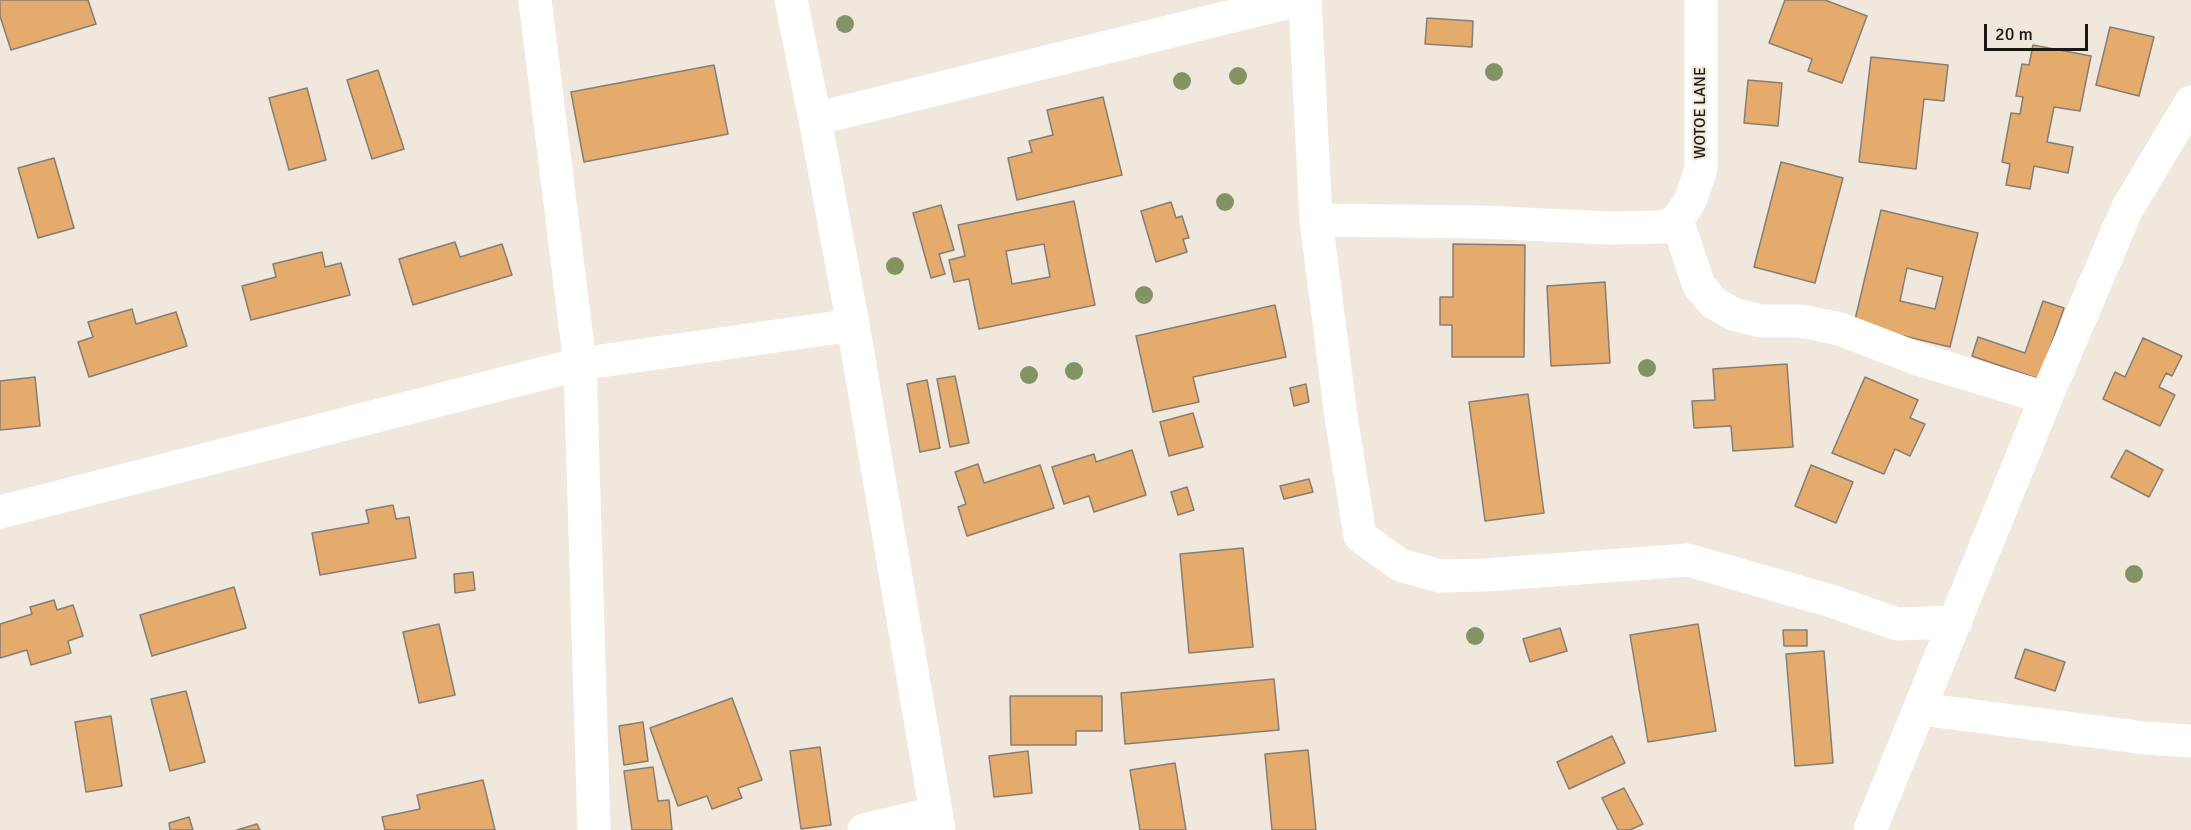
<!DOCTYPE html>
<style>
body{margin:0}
#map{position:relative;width:2191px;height:830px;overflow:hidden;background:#f0e8dc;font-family:Signika,sans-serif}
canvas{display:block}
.scale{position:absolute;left:1984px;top:24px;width:104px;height:27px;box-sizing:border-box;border:3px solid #1b1814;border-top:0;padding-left:8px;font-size:18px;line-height:21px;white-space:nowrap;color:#1b1814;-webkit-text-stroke:4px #f0e8dc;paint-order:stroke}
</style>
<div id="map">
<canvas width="2191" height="830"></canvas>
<div class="scale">20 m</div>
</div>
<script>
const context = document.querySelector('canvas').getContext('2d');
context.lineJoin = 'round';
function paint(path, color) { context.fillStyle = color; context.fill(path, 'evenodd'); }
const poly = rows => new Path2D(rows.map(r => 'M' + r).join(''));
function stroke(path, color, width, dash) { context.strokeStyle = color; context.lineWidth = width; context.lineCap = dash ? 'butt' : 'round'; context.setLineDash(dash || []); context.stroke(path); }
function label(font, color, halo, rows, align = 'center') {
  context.font = font + ' Signika,sans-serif'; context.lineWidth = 4.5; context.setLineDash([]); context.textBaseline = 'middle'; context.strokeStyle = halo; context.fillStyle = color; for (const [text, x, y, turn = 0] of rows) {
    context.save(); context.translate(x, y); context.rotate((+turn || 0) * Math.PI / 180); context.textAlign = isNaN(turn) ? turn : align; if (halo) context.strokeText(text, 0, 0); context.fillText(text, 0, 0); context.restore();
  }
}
const building = poly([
 [0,0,88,0,96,24,11,50,0,16,0,0],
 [1785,0,1825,0,1867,16,1842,83,1808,71,1812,59,1769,43,1785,0],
 [1427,18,1473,21,1472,47,1425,44,1427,18],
 [2110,27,2154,37,2139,96,2096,85,2110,27],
 [2033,45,2091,56,2080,111,2054,107,2047,142,2073,147,2068,173,2034,166,2030,189,2006,185,2010,164,2002,162,2011,113,2020,114,2023,97,2016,96,2022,64,2029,65,2033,45],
 [1871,57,1948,65,1944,101,1924,99,1916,169,1859,162,1871,57],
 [714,65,728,134,584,162,571,92,714,65],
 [378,70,404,149,372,159,347,80,378,70],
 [1748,80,1782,83,1778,126,1744,123,1748,80],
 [307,88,326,160,289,170,269,98,307,88],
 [1103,97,1122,175,1017,200,1008,158,1032,152,1029,141,1053,135,1047,110,1103,97],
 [54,158,74,228,38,238,18,168,54,158],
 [1781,162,1843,178,1815,283,1754,267,1781,162],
 [1074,201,1095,305,979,329,969,279,954,282,949,260,965,256,958,225,1074,201],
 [1044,244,1050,277,1012,284,1006,251,1044,244],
 [1171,202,1176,218,1182,216,1189,238,1183,239,1187,252,1156,262,1141,211,1171,202],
 [941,205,954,250,939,254,945,274,931,278,913,213,941,205],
 [1881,210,1978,233,1950,347,1854,324,1881,210],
 [1907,268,1943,277,1935,309,1900,301,1907,268],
 [455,242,460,257,502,244,512,275,413,305,399,259,455,242],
 [1453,244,1525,245,1524,357,1452,357,1452,325,1440,325,1440,297,1453,297,1453,244],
 [322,252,325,267,341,263,350,295,251,320,242,286,276,277,273,264,322,252],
 [1605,282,1610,363,1551,366,1547,286,1605,282],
 [2043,301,2064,308,2039,379,1972,356,1978,337,2025,353,2043,301],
 [1275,305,1286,357,1193,377,1199,402,1153,412,1136,336,1275,305],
 [132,309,136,324,176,312,187,346,89,377,78,342,93,337,88,322,132,309],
 [2143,338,2182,356,2172,376,2166,373,2159,387,2175,395,2160,426,2103,399,2115,372,2125,377,2143,338],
 [1787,364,1793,447,1733,451,1731,426,1694,428,1692,401,1715,400,1713,369,1787,364],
 [955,376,969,443,950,447,937,379,955,376],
 [35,377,40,426,0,430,0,381,35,377],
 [1865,377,1918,400,1910,418,1925,424,1910,456,1895,449,1884,474,1832,453,1865,377],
 [927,380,940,448,920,452,907,384,927,380],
 [1306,384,1309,402,1294,406,1290,388,1306,384],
 [1528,394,1544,513,1485,521,1469,402,1528,394],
 [1193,413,1203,447,1169,456,1160,422,1193,413],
 [1132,450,1146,495,1094,512,1089,496,1064,504,1052,467,1094,454,1096,462,1132,450],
 [2126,450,2163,470,2149,497,2111,477,2126,450],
 [978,464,984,483,1040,465,1054,508,967,536,958,507,966,504,955,472,978,464],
 [1811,465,1853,482,1836,523,1795,506,1811,465],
 [1309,479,1313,492,1284,499,1280,486,1309,479],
 [1187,487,1194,510,1178,515,1171,492,1187,487],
 [393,505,396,519,409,517,416,558,320,575,312,533,369,523,366,510,393,505],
 [1243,548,1253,647,1189,653,1180,554,1243,548],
 [473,572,475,590,455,593,454,574,473,572],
 [234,587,246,628,152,656,140,615,234,587],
 [54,600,57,610,73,605,83,636,68,641,71,653,31,665,27,650,0,658,0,624,32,614,30,607,54,600],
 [439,624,455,695,419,703,403,632,439,624],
 [1698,624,1716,731,1648,742,1630,635,1698,624],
 [1560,628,1567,651,1530,662,1523,639,1560,628],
 [1783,630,1807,630,1807,646,1784,646,1783,630],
 [2025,649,2065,662,2055,691,2015,678,2025,649],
 [1824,651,1833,763,1795,766,1786,654,1824,651],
 [1274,679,1279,730,1125,744,1121,693,1274,679],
 [186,691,205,762,170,771,151,699,186,691],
 [1010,696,1102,696,1102,731,1076,731,1076,745,1011,745,1010,696],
 [732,698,762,780,738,788,742,798,712,809,707,796,678,806,650,728,732,698],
 [111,716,122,786,86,792,75,722,111,716],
 [643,722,648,761,624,765,619,726,643,722],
 [1612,736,1625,763,1569,789,1557,762,1612,736],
 [820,747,831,825,801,829,790,751,820,747],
 [1308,750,1316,830,1272,830,1265,754,1308,750],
 [1028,751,1032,793,994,797,989,756,1028,751],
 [1175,763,1186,830,1140,830,1130,770,1175,763],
 [653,767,658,801,669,800,672,830,632,830,624,771,653,767],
 [483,780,495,830,385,830,382,817,420,809,417,795,483,780],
 [1624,788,1643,824,1630,830,1618,830,1602,798,1624,788],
 [189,817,193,830,170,830,169,823,189,817],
 [257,824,260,830,237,830,257,824]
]);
paint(building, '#e5ab6d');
stroke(building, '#867d74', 1.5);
stroke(poly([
 [535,0,580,364,594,830],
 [791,0,815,119,853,325,939,830],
 [1305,0,1316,220,1341,416,1360,536,1400,565,1440,576,1485,575,1688,560,1831,601,1897,624,1956,622],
 [815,119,1298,0],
 [1316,220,1482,222,1609,228,1664,227,1677,220,1699,286,1714,303,1733,314,1761,321,1801,321,1840,329,1921,360,2046,398],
 [1677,220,1690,201,1701,169,1701,0],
 [0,512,580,364,853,325],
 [1920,709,2145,738,2191,741],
 [864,830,935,813],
 [1870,830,2046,398,2127,209,2191,102]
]), '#fff', 33);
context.fillStyle = '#839364';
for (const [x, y] of [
 [845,24],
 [1494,72],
 [1238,76],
 [1182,81],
 [1225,202],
 [895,266],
 [1144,295],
 [1647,368],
 [1074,371],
 [1029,375],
 [2134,574],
 [1475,636]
]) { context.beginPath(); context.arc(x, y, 9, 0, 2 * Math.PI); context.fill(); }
label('16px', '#1b1814', '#f0e8dc', [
 ["WOTOE LANE",1701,113,-90]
]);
</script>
